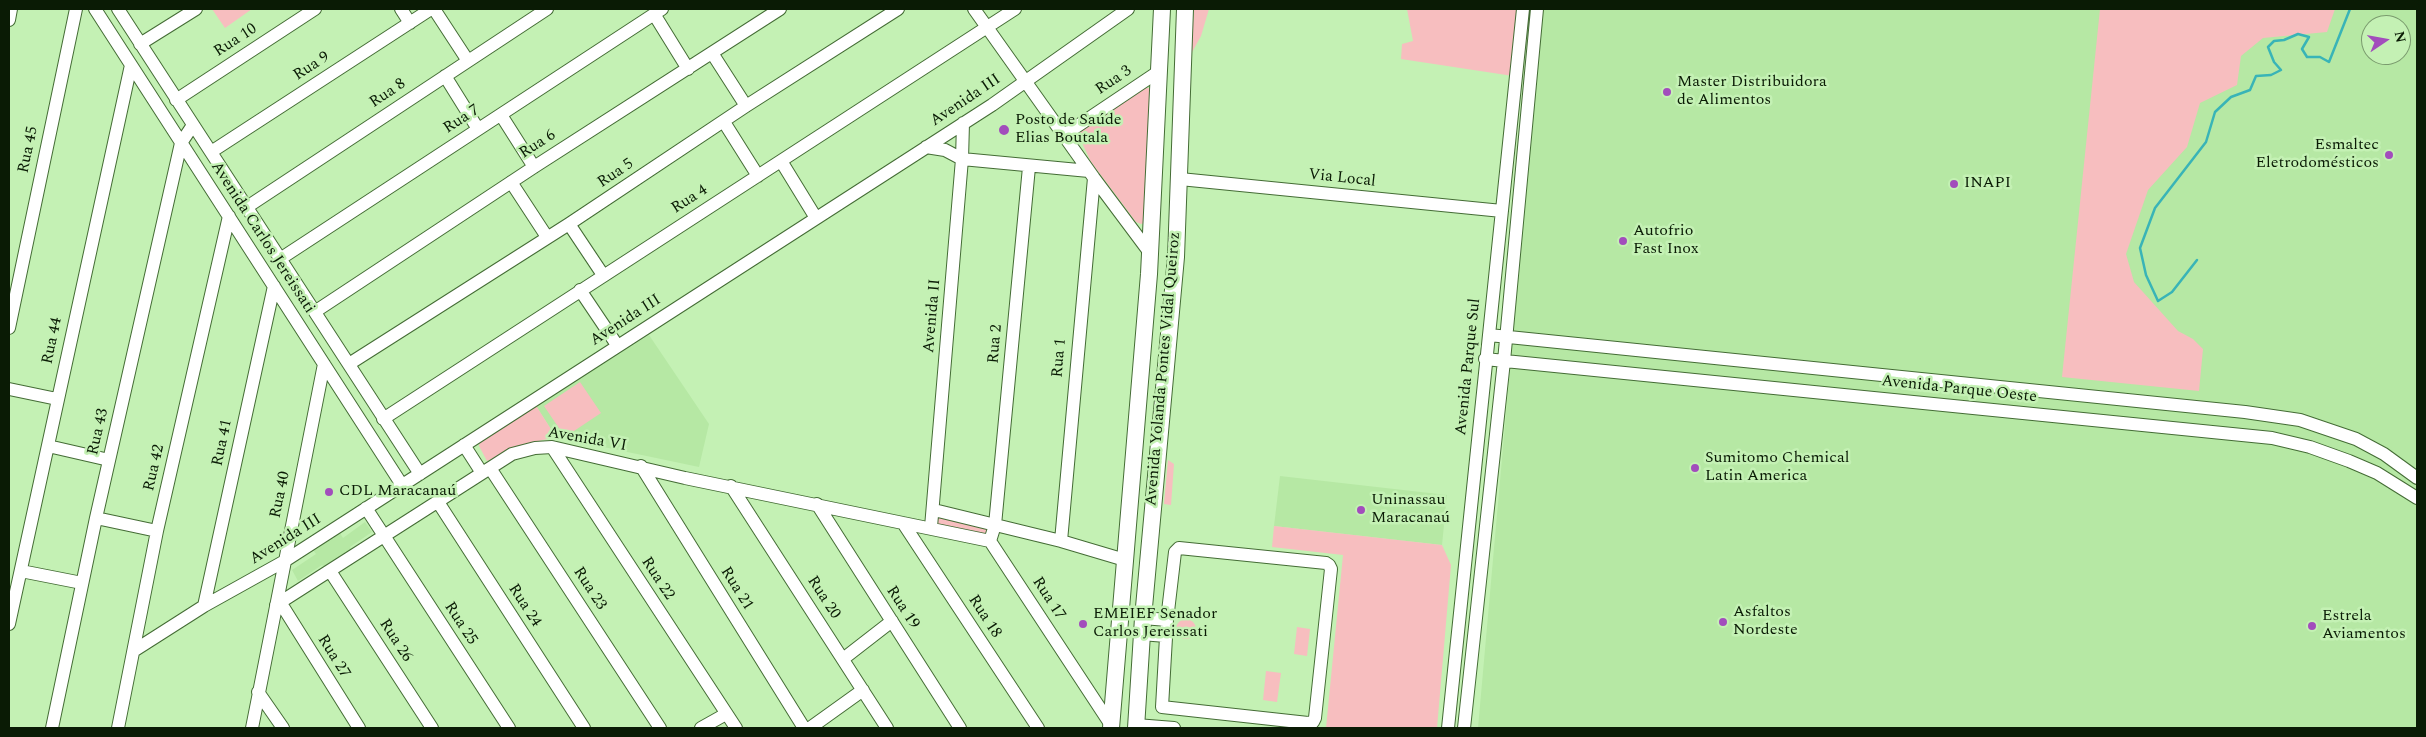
<!DOCTYPE html>
<meta charset="utf-8">
<style>
body{margin:0}
#map{position:relative;width:2426px;height:737px;overflow:hidden;background:#c4f1b4;font-family:Spectral,serif}
canvas{display:block}
.frame{position:absolute;inset:0;border:10px solid #0a1b05;pointer-events:none}
.north{position:absolute;left:2361px;top:15px;width:50px;height:50px;box-sizing:border-box;background:#c4f1b4;border:1px solid #7a9b6e;border-radius:50%;rotate:78deg;font-size:14px;font-weight:700;line-height:20px;text-align:center;color:#0a1b05}
.north::after{content:'';display:block;margin:auto;width:18px;height:22px;background:#a24dbc;clip-path:polygon(50% 0,100% 100%,50% 72%,0 100%)}
</style>
<div id="map">
<canvas width="2426" height="737"></canvas>
<div class="frame"></div>
<div class="north">N</div>
</div>
<script>
const context = document.querySelector('canvas').getContext('2d');
context.lineJoin = 'round';
function paint(path, color) { context.fillStyle = color; context.fill(path, 'evenodd'); }
const poly = rows => new Path2D(rows.map(r => 'M' + r).join(''));
function stroke(path, color, width, dash) { context.strokeStyle = color; context.lineWidth = width; context.lineCap = dash ? 'butt' : 'round'; context.setLineDash(dash || []); context.stroke(path); }
function label(font, color, halo, rows, align = 'center') {
  context.font = font + ' Spectral,serif'; context.lineWidth = 5; context.setLineDash([]); context.textBaseline = 'middle'; context.strokeStyle = halo; context.fillStyle = color; for (const [text, x, y, turn = 0] of rows) {
    context.save(); context.translate(x, y); context.rotate((+turn || 0) * Math.PI / 180); context.textAlign = isNaN(turn) ? turn : align; if (halo) context.strokeText(text, 0, 0); context.fillText(text, 0, 0); context.restore();
  }
}
paint(poly([
 [1542,9,2417,9,2417,728,1478,728],
 [2371,25,2401,25,2401,55,2371,55],
 [649,335,709,424,699,467,556,437,536,406],
 [1280,476,1447,495,1442,545,1274,526],
 [365,522,372,532,350,547,352,552,326,568,322,565,298,581,292,570,316,554,313,550,340,533,343,538]
]), '#b6e8a4');
paint(poly([
 [212,9,252,9,225,28],
 [1194,9,1209,9,1201,36,1191,54],
 [1407,9,1520,9,1513,76,1401,59,1402,44,1413,41],
 [2100,9,2335,9,2327,32,2263,38,2241,56,2237,85,2200,103,2187,147,2148,190,2126,254,2134,282,2178,331,2193,339,2203,349,2199,391,2062,377],
 [1144,88,1149,88,1150,92,1145,223,1141,224,1136,222,1091,162,1077,132],
 [580,382,601,413,565,437,544,406],
 [535,404,556,437,525,444,487,461,479,446,480,439],
 [1168,460,1174,464,1171,505,1164,504],
 [938,514,990,529,987,537,936,526],
 [1274,526,1442,545,1451,565,1437,728,1326,728,1343,555,1272,547],
 '1176 629a10 10 0 1 1 20 0a10 10 0 1 1-20 0Z',
 [1297,627,1310,629,1307,656,1294,654],
 [1266,671,1281,673,1277,702,1263,700]
]), '#f7bebf');
stroke(poly([
 [2197,260,2172,292,2158,301,2146,275,2140,248,2155,208,2206,142,2215,112,2231,97,2250,90,2256,76,2271,75,2281,70,2274,62,2268,47,2274,41,2284,40,2298,34,2309,37,2302,49,2307,57,2320,57,2329,62,2350,9]
]), '#39b4b7', 2.5);
const minor = poly([
 [95,9,402,485],
 [118,9,420,474],
 [401,9,410,23],
 [434,9,468,61],
 [974,9,1094,178,1150,253],
 [654,14,688,69],
 [9,20,11,9],
 [140,44,196,9],
 [712,53,746,106],
 [445,76,478,129],
 [176,100,315,9],
 [501,115,534,167],
 [724,122,758,176],
 [1064,135,1158,72],
 [926,147,945,150,962,159,1089,171],
 [211,152,431,9],
 [781,161,816,218],
 [1180,179,1502,211],
 [511,182,547,237],
 [247,207,547,9],
 [569,224,603,275],
 [280,259,662,9],
 [580,290,617,345],
 [316,311,534,167,780,9],
 [9,328,76,9],
 [1489,335,2245,412,2300,420,2356,439,2384,454,2417,478],
 [1485,359,2272,438,2310,447,2349,461,2377,473,2417,498],
 [349,364,569,224,746,106,898,9],
 [9,389,57,399],
 [383,419,1015,9],
 [464,445,482,473],
 [48,446,109,460],
 [552,447,736,728],
 [641,466,804,728],
 [490,468,660,728],
 [731,486,887,728],
 [438,502,584,728],
 [817,504,960,728],
 [366,508,509,728],
 [934,510,1061,541,1125,560],
 [96,518,157,531],
 [903,523,1038,728],
 [931,527,962,159,963,123],
 [990,541,995,525,1029,167],
 [990,541,1111,725],
 [1061,541,1094,178],
 [1179,548,1326,563,1329,565,1331,569,1315,718,1313,722,1308,723,1162,707,1167,620,1175,552,1179,548],
 [21,571,82,583],
 [330,571,432,728],
 [280,602,359,728],
 [276,605,512,454,535,448,552,447,685,478,990,541],
 [204,606,274,286],
 [1143,618,1167,620],
 [9,624,131,65],
 [1141,634,1166,636],
 [135,650,204,606,283,562,992,105,1128,9],
 [843,659,892,621],
 [258,692,283,728],
 [1136,725,1174,728],
 [52,728,96,518,181,143,193,125],
 [118,728,157,531,229,216],
 [252,728,324,364],
 [701,728,726,714],
 [810,728,863,690],
 [1448,728,1523,9],
 [1464,728,1504,361,1537,9]
]);
const major = poly([
 [1111,728,1149,274,1162,9],
 [1136,728,1143,618,1176,257,1185,9]
]);
stroke(minor, '#446c35', 14);
stroke(major, '#446c35', 18);
stroke(minor, '#fff', 12);
stroke(major, '#fff', 16);
for (const [x, y, r, color] of [
 [1667,92,5,"#a24dbc"],
 [1004,130,6,"#a24dbc"],
 [2389,155,5,"#a24dbc"],
 [1954,184,5,"#a24dbc"],
 [1623,241,5,"#a24dbc"],
 [1695,468,5,"#a24dbc"],
 [329,492,5,"#a24dbc"],
 [1361,510,5,"#a24dbc"],
 [1723,622,5,"#a24dbc"],
 [1083,624,5,"#a24dbc"],
 [2312,626,5,"#a24dbc"]
]) { const dot = new Path2D(); dot.arc(x, y, r, 0, 2 * Math.PI); context.fillStyle = color; context.fill(dot); stroke(dot, '#c4f1b4', 2); }
label('16px', '#0a1b05', '#c4f1b4', [
 ["Rua 10",236,41,-33],
 ["Rua 9",312,67,-33],
 ["Rua 3",1114,81,-34],
 ["Rua 8",388,94,-34],
 ["Avenida III",966,101,-34],
 ["Rua 7",462,120,-33],
 ["Rua 6",538,145,-33],
 ["Rua 45",29,150,-78],
 ["Rua 5",616,174,-34],
 ["Via Local",1342,179,6],
 ["Rua 4",690,200,-33],
 ["Avenida Carlos Jereissati",262,238,57],
 ["Avenida II",933,316,-85],
 ["Avenida III",626,321,-33],
 ["Rua 44",53,341,-78],
 ["Rua 2",996,344,-85],
 ["Rua 1",1060,358,-85],
 ["Avenida Parque Sul",1469,367,-84],
 ["Avenida Yolanda Pontes Vidal Queiroz",1164,369,-85],
 ["Avenida Parque Oeste",1959,390,6],
 ["Rua 43",99,432,-77],
 ["Avenida VI",587,440,10],
 ["Rua 41",223,443,-78],
 ["Rua 42",155,468,-77],
 ["Rua 40",281,495,-78],
 ["Avenida III",286,540,-32],
 ["Rua 22",657,579,57],
 ["Rua 23",589,589,57],
 ["Rua 21",736,589,58],
 ["Rua 20",823,598,57],
 ["Rua 17",1048,599,57],
 ["Rua 24",524,606,57],
 ["Rua 19",902,608,57],
 ["Rua 18",984,617,57],
 ["Rua 25",460,624,57],
 ["Rua 26",395,641,57],
 ["Rua 27",333,657,58]
]);
label('16px', '#0a1b05', '#c4f1b4', [
 ["Master Distribuidora",1677,83],
 ["de Alimentos",1677,101],
 ["Posto de Saúde",1015,121],
 ["Elias Boutala",1015,139],
 ["Esmaltec",2379,146,"right"],
 ["Eletrodomésticos",2379,164,"right"],
 ["INAPI",1964,184],
 ["Autofrio",1633,232],
 ["Fast Inox",1633,250],
 ["Sumitomo Chemical",1705,459],
 ["Latin America",1705,477],
 ["CDL Maracanaú",339,492],
 ["Uninassau",1371,501],
 ["Maracanaú",1371,519],
 ["Asfaltos",1733,613],
 ["Nordeste",1733,631],
 ["EMEIEF Senador",1093,615],
 ["Carlos Jereissati",1093,633],
 ["Estrela",2322,617],
 ["Aviamentos",2322,635]
], 'left');
</script>
